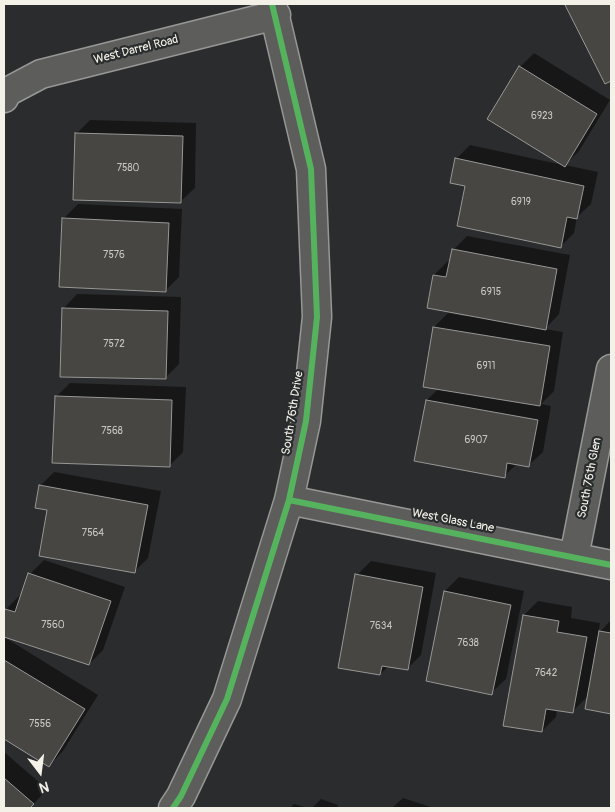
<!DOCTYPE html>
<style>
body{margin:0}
#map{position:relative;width:615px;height:812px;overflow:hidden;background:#2b2c2d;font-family:Pangolin,sans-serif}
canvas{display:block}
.frame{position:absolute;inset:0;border:5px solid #f4f1e8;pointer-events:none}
.north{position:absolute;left:15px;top:747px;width:50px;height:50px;-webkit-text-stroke:4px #2a2d2e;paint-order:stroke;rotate:165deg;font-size:14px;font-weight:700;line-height:20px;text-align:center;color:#f4f1e8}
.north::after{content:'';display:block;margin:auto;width:18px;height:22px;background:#f4f1e8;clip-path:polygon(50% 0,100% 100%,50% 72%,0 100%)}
</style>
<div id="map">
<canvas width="615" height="812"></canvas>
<div class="frame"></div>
<div class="north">N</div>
</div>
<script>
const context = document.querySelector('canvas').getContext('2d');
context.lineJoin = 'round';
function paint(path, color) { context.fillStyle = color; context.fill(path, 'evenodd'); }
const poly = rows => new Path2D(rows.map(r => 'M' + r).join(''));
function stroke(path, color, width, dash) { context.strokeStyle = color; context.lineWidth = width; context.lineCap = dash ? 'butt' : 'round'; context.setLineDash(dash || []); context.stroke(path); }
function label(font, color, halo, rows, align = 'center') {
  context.font = font + ' Pangolin,sans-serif'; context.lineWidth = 4.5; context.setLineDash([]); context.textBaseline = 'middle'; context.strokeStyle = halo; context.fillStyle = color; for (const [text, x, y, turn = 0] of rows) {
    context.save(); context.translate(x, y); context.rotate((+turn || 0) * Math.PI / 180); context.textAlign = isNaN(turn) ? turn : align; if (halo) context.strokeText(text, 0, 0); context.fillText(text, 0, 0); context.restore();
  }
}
paint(poly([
 [567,4,611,4,611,79,606,82,566,5],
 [534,53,610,100,579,151,565,165,598,172,591,204,577,217,574,233,560,247,467,186,456,159,470,145,563,165,520,67],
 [90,120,196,123,195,188,180,202,76,134],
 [78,204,182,209,179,277,165,291,64,218],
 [467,236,570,255,559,314,545,329,563,332,554,391,541,404,551,406,543,452,528,466,517,464,504,476,427,400,439,388,424,386,434,327,448,313,465,316,465,313,434,275,448,261,451,262,453,250],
 [77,294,181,297,179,364,165,378,63,309],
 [70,383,186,387,183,452,169,466,56,397],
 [54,472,161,491,148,558,134,572,49,509,40,486],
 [44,560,125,587,103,650,89,664,4,635,4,617,6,609,20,595,22,596,30,574],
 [371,561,436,573,421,655,407,669,389,666,380,674,357,575],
 [459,577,524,591,506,679,491,693,445,591],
 [538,601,572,607,571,618,600,623,598,634,611,620,611,713,586,708,588,696,572,712,557,709,556,717,542,731,524,615],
 [4,637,98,695,63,751,49,766,4,738],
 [4,752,47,789,30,808,4,808],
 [403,798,434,808,392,808],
 [321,799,338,805,337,808,312,808],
 [294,804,308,808,290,808]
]), '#0007');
const building = poly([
 [567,4,611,4,611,81,605,84,565,5,567,4],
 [519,66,597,114,565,167,487,119,519,66],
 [75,133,183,136,181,203,73,200,75,133],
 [455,158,584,186,577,219,567,217,561,248,457,226,465,186,450,183,455,158],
 [62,218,169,223,166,292,59,287,62,218],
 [452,249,557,269,546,330,427,308,433,275,446,277,452,249],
 [62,308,168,311,166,379,60,377,62,308],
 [433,327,550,346,540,406,423,387,433,327],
 [55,396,172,400,170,467,52,463,55,396],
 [426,400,538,420,529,467,507,463,505,478,414,461,426,400],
 [39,485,148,505,135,573,39,556,47,510,35,508,39,485],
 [28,573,111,601,89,665,4,637,4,613,5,609,15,612,28,573],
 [355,574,423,587,408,670,382,666,380,675,338,668,355,574],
 [444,591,511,605,492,695,426,681,444,591],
 [523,615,559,621,557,632,587,637,573,713,546,709,542,732,503,726,523,615],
 [599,631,611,633,611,714,585,709,599,631],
 [4,660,85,709,49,767,4,739,4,660],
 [4,778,34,804,30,808,4,808,4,778]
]);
paint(building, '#474643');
stroke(building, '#979796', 1);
const minor = poly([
 [4,98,7,92,41,74,276,15],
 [289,500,611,565],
 [574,557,611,369],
 [173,808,181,796,227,699,289,500,306,421,317,317,311,169,272,4]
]);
stroke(minor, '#979796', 31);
stroke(minor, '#5d5d5c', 28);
stroke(poly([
 [289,500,611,565],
 [173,808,181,796,227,699,289,500,306,421,317,317,311,169,272,4]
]), '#56b35d', 6);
label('10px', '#c9c6bf', null, [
 ["6923",542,116],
 ["7580",128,168],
 ["6919",521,202],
 ["7576",114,255],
 ["6915",491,292],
 ["7572",114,344],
 ["6911",486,366],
 ["7568",112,431],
 ["6907",476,440],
 ["7564",93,533],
 ["7560",53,625],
 ["7634",381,626],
 ["7638",468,643],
 ["7642",546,673],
 ["7556",40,724]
]);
label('12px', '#f4f1e8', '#2a2d2e', [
 ["West Darrel Road",136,50,-14],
 ["South 76th Drive",293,413,-81],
 ["South 76th Glen",590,478,-79],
 ["West Glass Lane",453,521,11]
]);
</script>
